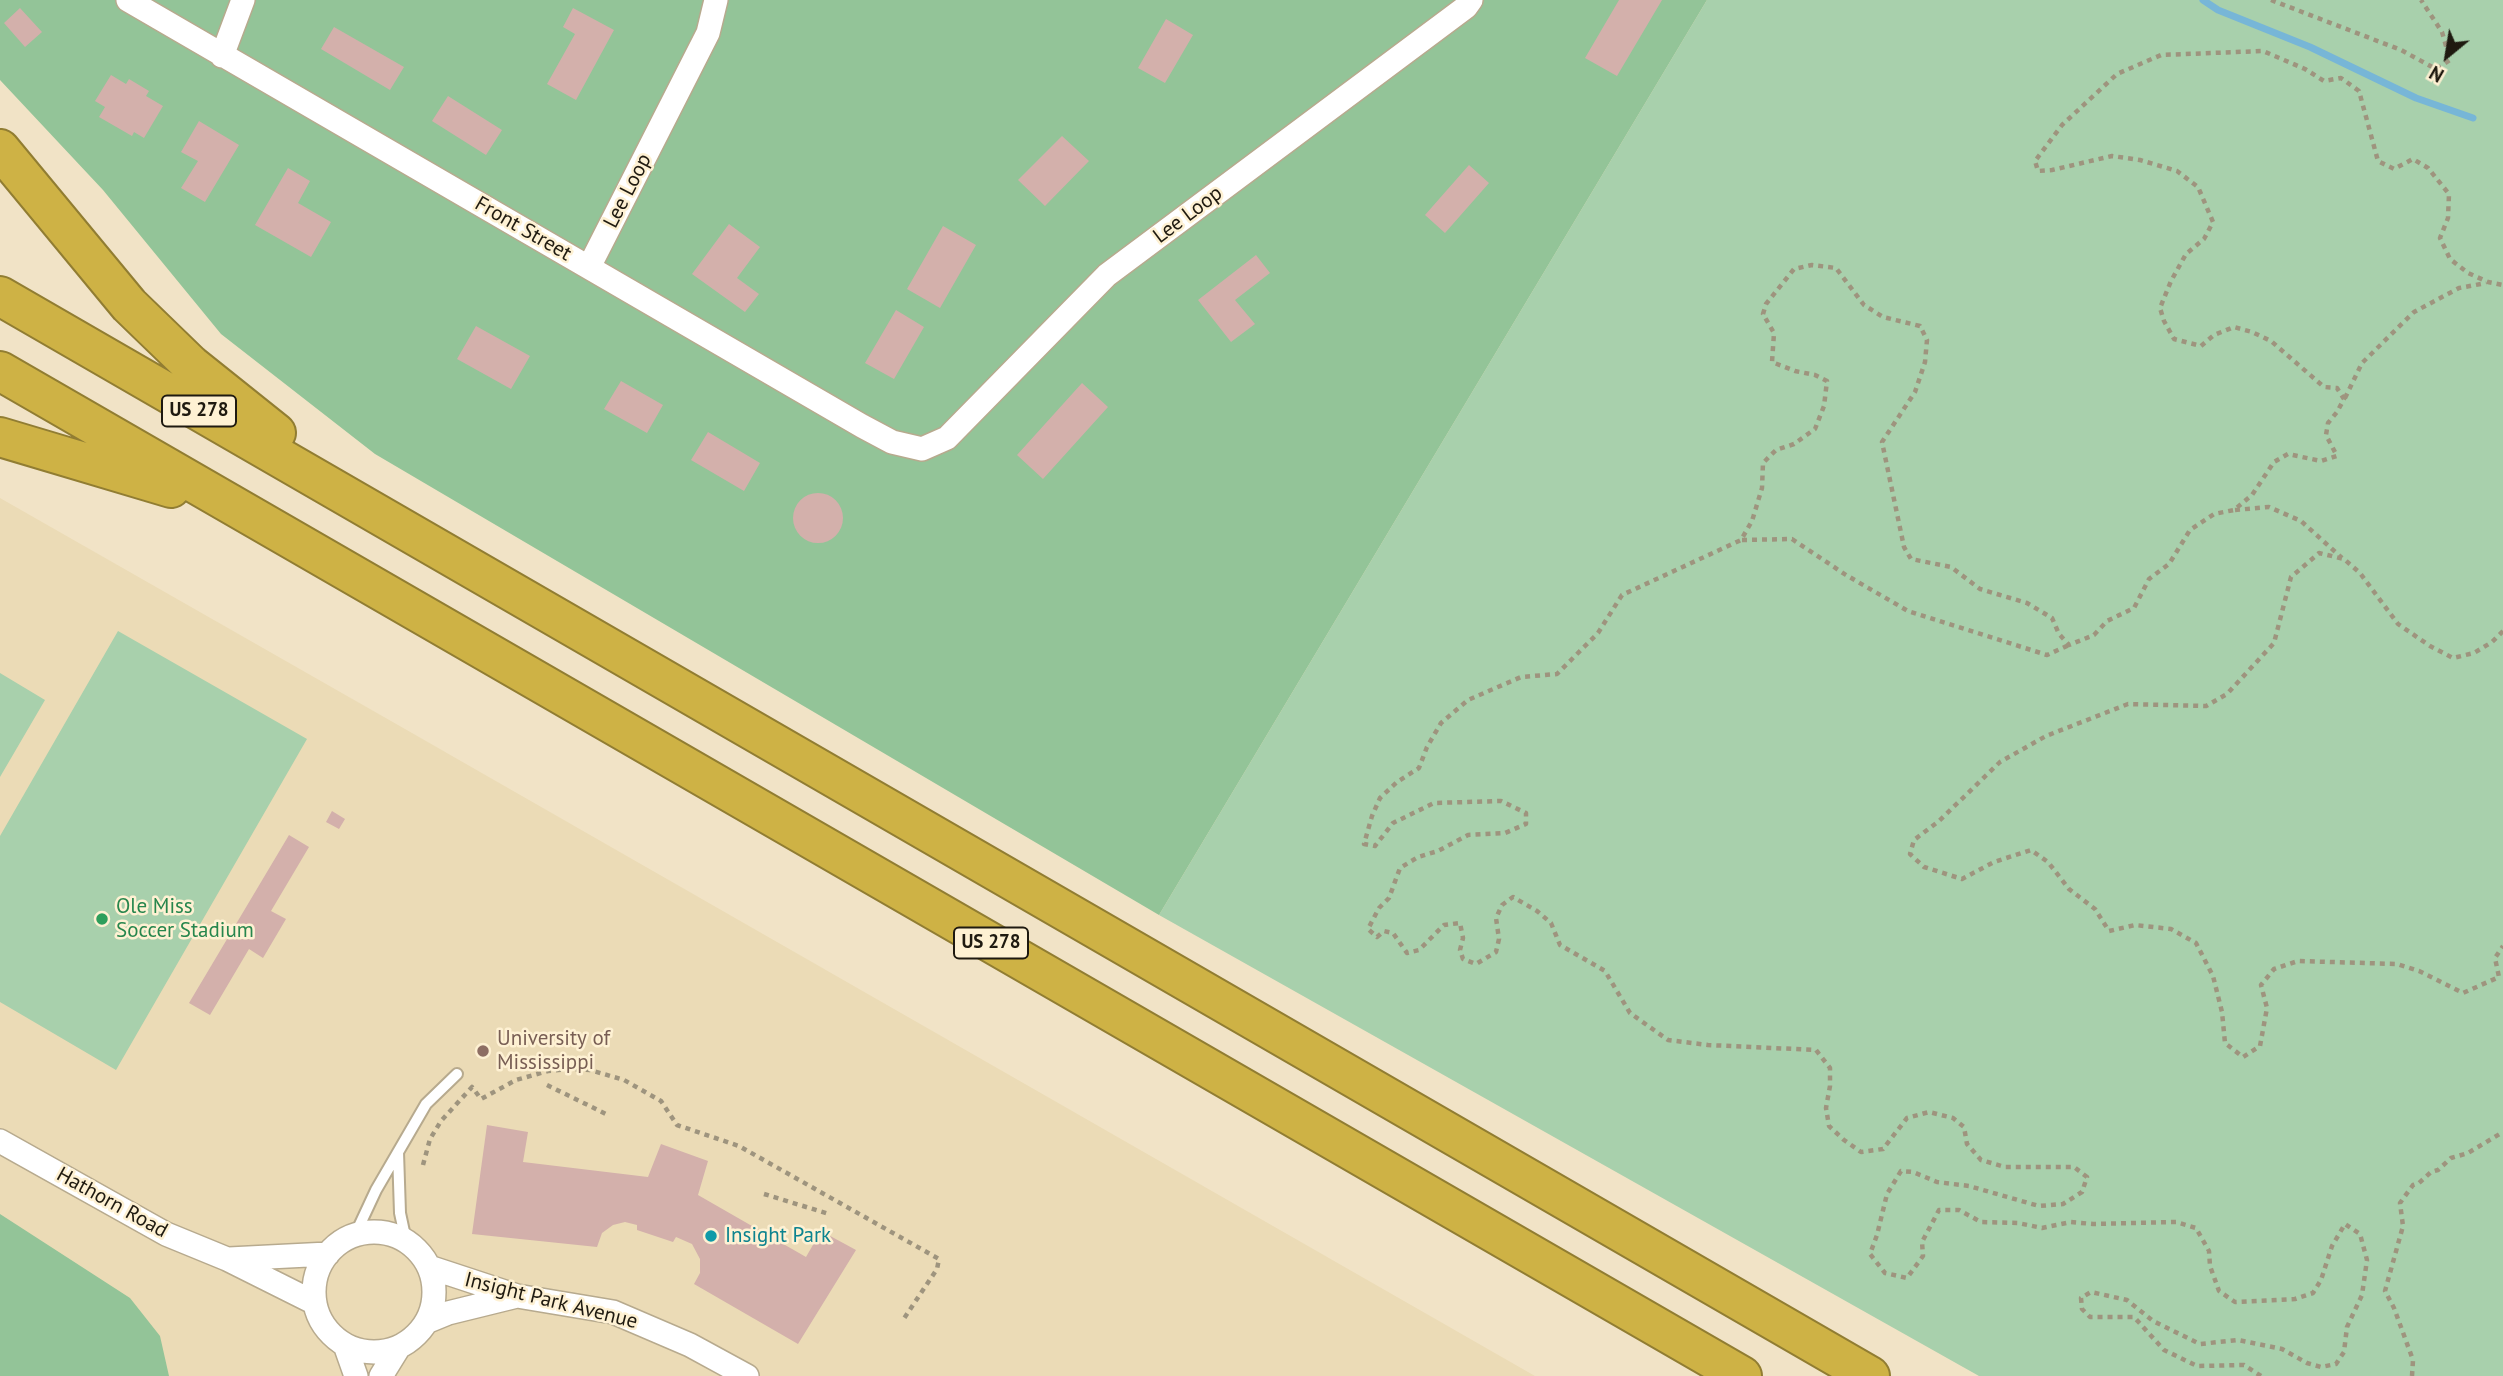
<!DOCTYPE html>
<style>
body{margin:0}
#map{position:relative;width:2503px;height:1376px;overflow:hidden;background:#f1e3c6;font-family:"PT Sans",sans-serif}
canvas{display:block}
.north{position:absolute;left:2412px;top:21px;width:70px;height:70px;-webkit-text-stroke:5px #fef1d3;paint-order:stroke;rotate:210deg;font-size:19px;font-weight:700;line-height:28px;text-align:center;color:#1f1a10}
.north::after{content:'';display:block;margin:auto;width:24px;height:32px;background:#1f1a10;clip-path:polygon(50% 0,100% 100%,50% 72%,0 100%)}
</style>
<div id="map">
<canvas width="2503" height="1376"></canvas>
<div class="north">N</div>
</div>
<script>
const context = document.querySelector('canvas').getContext('2d');
context.lineJoin = 'round';
function paint(path, color) { context.fillStyle = color; context.fill(path, 'evenodd'); }
const poly = rows => new Path2D(rows.map(r => 'M' + r).join(''));
function stroke(path, color, width, dash) { context.strokeStyle = color; context.lineWidth = width; context.lineCap = dash ? 'butt' : 'round'; context.setLineDash(dash || []); context.stroke(path); }
function label(font, color, halo, rows, align = 'center') {
  context.font = font + ' "PT Sans",sans-serif'; context.lineWidth = 5; context.setLineDash([]); context.textBaseline = 'middle'; context.strokeStyle = halo; context.fillStyle = color; for (const [text, x, y, turn = 0] of rows) {
    context.save(); context.translate(x, y); context.rotate((+turn || 0) * Math.PI / 180); context.textAlign = isNaN(turn) ? turn : align; if (halo) context.strokeText(text, 0, 0); context.fillText(text, 0, 0); context.restore();
  }
}
paint(poly([
 [0,498,398,725,1535,1376,0,1376]
]), '#ebdbb6');
paint(poly([
 [1707,0,2503,0,2503,1376,1979,1376,1159,915],
 [118,631,307,739,116,1070,0,1002,0,836],
 [0,673,45,700,0,777]
]), '#a8d0ac');
paint(poly([
 [0,0,1707,0,1159,915,375,454,221,334,103,190,0,80],
 [0,1214,130,1298,160,1336,169,1376,0,1376]
]), '#93c498');
stroke(poly([
 [2203,0,2218,10,2310,47,2416,98,2473,118]
]), '#77b6d7', 7);
paint(poly([
 [1619,0,1662,0,1617,76,1585,58],
 [20,8,42,32,25,47,4,23],
 [573,8,614,30,576,100,547,84,575,34,563,27],
 [1166,19,1193,35,1165,83,1138,68],
 [334,27,404,67,390,90,321,49],
 [111,75,126,84,129,79,149,91,146,96,163,106,144,138,134,132,132,136,99,117,105,107,95,101],
 [448,96,502,130,486,155,432,121],
 [199,121,239,145,205,202,181,188,198,161,181,152],
 [1062,136,1089,161,1045,206,1018,180],
 [1469,165,1489,183,1445,233,1425,215],
 [288,168,310,181,298,203,331,222,311,257,255,225],
 [729,224,760,247,737,278,759,294,745,312,692,274],
 [943,226,976,245,940,308,907,289],
 [1256,255,1270,273,1235,300,1255,324,1231,342,1198,300],
 [896,310,924,327,894,379,865,363],
 [476,326,530,356,511,389,457,359],
 [621,381,663,405,647,433,604,409],
 [1082,383,1108,407,1043,479,1017,455],
 [708,432,760,463,744,491,691,460],
 '793 518a25 25 0 1 1 50 0a25 25 0 1 1-50 0Z',
 [332,811,345,819,339,829,326,822],
 [289,835,309,847,271,911,286,919,263,958,249,949,210,1015,189,1003],
 [487,1125,528,1132,523,1162,648,1177,661,1144,708,1161,698,1195,806,1257,821,1231,856,1250,798,1344,694,1284,700,1273,700,1259,692,1244,676,1237,673,1242,637,1230,637,1225,625,1222,613,1225,602,1233,597,1247,472,1234]
]), '#d3b0ab');
const lane = poly([
 [398,1152,400,1213,406,1241],
 [355,1235,376,1190,426,1104,457,1074]
]);
const street = poly([
 [128,0,862,426,892,442,922,449,947,438,1107,275,1466,7,1471,0],
 [222,56,243,0],
 [589,267,708,33,716,0],
 [0,1141,166,1234,227,1259,315,1303],
 '314 1292a60 60 0 1 1 120 0a60 60 0 1 1-120 0Z',
 [229,1259,328,1254],
 [429,1267,517,1296,613,1312,690,1345,747,1376],
 [426,1322,448,1313,517,1296],
 [345,1345,356,1376],
 [381,1376,399,1347]
]);
const highway = poly([
 [0,149,129,305,191,365,276,433],
 [0,296,1870,1376],
 [0,371,1742,1376],
 [0,437,171,488]
]);
stroke(lane, '#b7aa8e', 14);
stroke(street, '#b7aa8e', 26);
stroke(highway, '#917d32', 42);
stroke(poly([
 [2271,0,2401,50,2436,69,2450,60,2442,32,2421,0],
 [2345,398,2362,363,2414,312,2459,288,2486,283],
 [2235,510,2269,507,2301,521,2342,558],
 [1742,540,1792,539,1846,575,1908,611,2047,655,2069,645],
 [2503,631,2492,642,2474,653,2453,658,2430,646,2398,624,2360,573,2344,559,2319,553,2291,577,2274,643,2227,694,2206,706,2128,704,2046,736,2000,762,1939,821,1914,840,1910,854,1924,867,1962,879,1994,862,2031,850,2048,862,2069,889,2095,909,2109,931,2135,925,2171,929,2196,943,2213,976,2222,1012,2225,1043,2243,1057,2260,1046,2267,1008,2261,985,2274,969,2298,961,2397,964,2419,971,2463,993,2499,977,2495,958,2503,946],
 [547,1085,606,1114],
 [423,1165,430,1139,441,1121,472,1087,481,1099,516,1080,548,1071,567,1069,590,1070,624,1080,661,1101,677,1125,739,1146,939,1259,937,1269,903,1320],
 [764,1194,829,1214],
 [2261,1376,2244,1365,2197,1366,2164,1350,2134,1317,2090,1317,2082,1309,2081,1298,2091,1292,2127,1300,2153,1321,2200,1344,2238,1340,2282,1349,2307,1363,2321,1367,2336,1364,2344,1352,2347,1327,2362,1295,2367,1260,2360,1234,2345,1224,2332,1246,2321,1280,2313,1293,2295,1299,2235,1302,2219,1291,2210,1266,2209,1251,2196,1228,2176,1222,2093,1224,2071,1222,2042,1228,2018,1223,1981,1222,1959,1210,1939,1210,1922,1242,1923,1256,1907,1278,1885,1273,1870,1254,1877,1235,1887,1194,1901,1171,1913,1172,1937,1182,1969,1186,2039,1206,2063,1204,2082,1192,2087,1177,2074,1167,2005,1167,1981,1160,1967,1144,1964,1127,1953,1118,1929,1112,1907,1118,1883,1149,1861,1152,1844,1140,1829,1126,1826,1108,1830,1086,1830,1068,1816,1050,1708,1045,1668,1040,1630,1013,1605,971,1560,945,1551,923,1537,911,1513,897,1502,905,1496,918,1499,939,1496,952,1476,964,1463,959,1460,950,1463,938,1460,923,1444,925,1419,950,1407,953,1393,933,1384,931,1377,937,1368,929,1379,908,1389,898,1400,868,1418,857,1438,851,1468,835,1505,833,1526,824,1526,813,1501,801,1434,803,1393,823,1375,846,1364,844,1372,816,1380,798,1397,782,1419,768,1427,747,1441,723,1468,700,1521,677,1557,674,1598,633,1622,595,1741,540,1752,521,1762,488,1763,463,1776,450,1794,444,1815,429,1824,406,1827,381,1815,375,1795,371,1772,362,1774,333,1763,314,1766,304,1794,269,1812,265,1836,268,1864,305,1883,317,1920,326,1927,340,1925,362,1915,392,1882,442,1904,547,1911,559,1951,567,1980,589,2027,603,2052,618,2059,634,2069,645,2094,635,2107,621,2134,608,2149,579,2169,564,2190,530,2214,514,2234,510,2252,495,2274,462,2288,454,2321,461,2337,456,2326,435,2328,423,2337,412,2344,399,2337,388,2324,387,2271,341,2252,332,2234,327,2214,335,2201,346,2174,339,2164,321,2160,308,2171,281,2186,254,2204,239,2213,222,2198,187,2177,171,2140,160,2112,156,2052,170,2038,171,2035,161,2062,125,2117,74,2161,55,2263,51,2305,69,2324,81,2341,78,2359,91,2378,161,2394,169,2413,159,2428,168,2449,194,2448,218,2440,238,2450,259,2468,273,2488,282,2503,285],
 [2412,1376,2413,1360,2394,1308,2385,1291,2403,1226,2400,1203,2413,1185,2419,1183,2431,1172,2438,1170,2451,1158,2468,1153,2503,1132]
]), '#9e947e', 4.5, [5, 5]);
stroke(lane, '#fff', 10);
stroke(street, '#fff', 23);
stroke(highway, '#ceb245', 38);
for (const [x, y, r, color] of [
 [102,919,7,"#2e9e5b"],
 [483,1051,7,"#8d6e63"],
 [711,1236,7,"#0f9aa8"]
]) { const dot = new Path2D(); dot.arc(x, y, r, 0, 2 * Math.PI); context.fillStyle = color; context.fill(dot); stroke(dot, '#fef1d3', 2.5); }
for (const [x, y, w] of [
 [199,411,74],
 [991,943,74]
]) { const box = new Path2D(); box.roundRect(x - w / 2, y - 15.5, w, 31, 5); context.fillStyle = '#fef1d3'; context.fill(box); stroke(box, '#1f1a10', 2); }
label('bold 19px', '#1f1a10', null, [
 ["US 278",199,411],
 ["US 278",991,943]
]);
label('21px', '#1f1a10', '#fef1d3', [
 ["Lee Loop",628,191,-63],
 ["Lee Loop",1188,215,-37],
 ["Front Street",523,229,30],
 ["Hathorn Road",112,1203,29],
 ["Insight Park Avenue",551,1301,14]
]);
label('21px', '#27864d', '#fef1d3', [
 ["Ole Miss",116,907],
 ["Soccer Stadium",116,931]
], 'left');
label('21px', '#785e54', '#fef1d3', [
 ["University of",497,1039],
 ["Mississippi",497,1063]
], 'left');
label('21px', '#0d838f', '#fef1d3', [
 ["Insight Park",725,1236]
], 'left');
</script>
